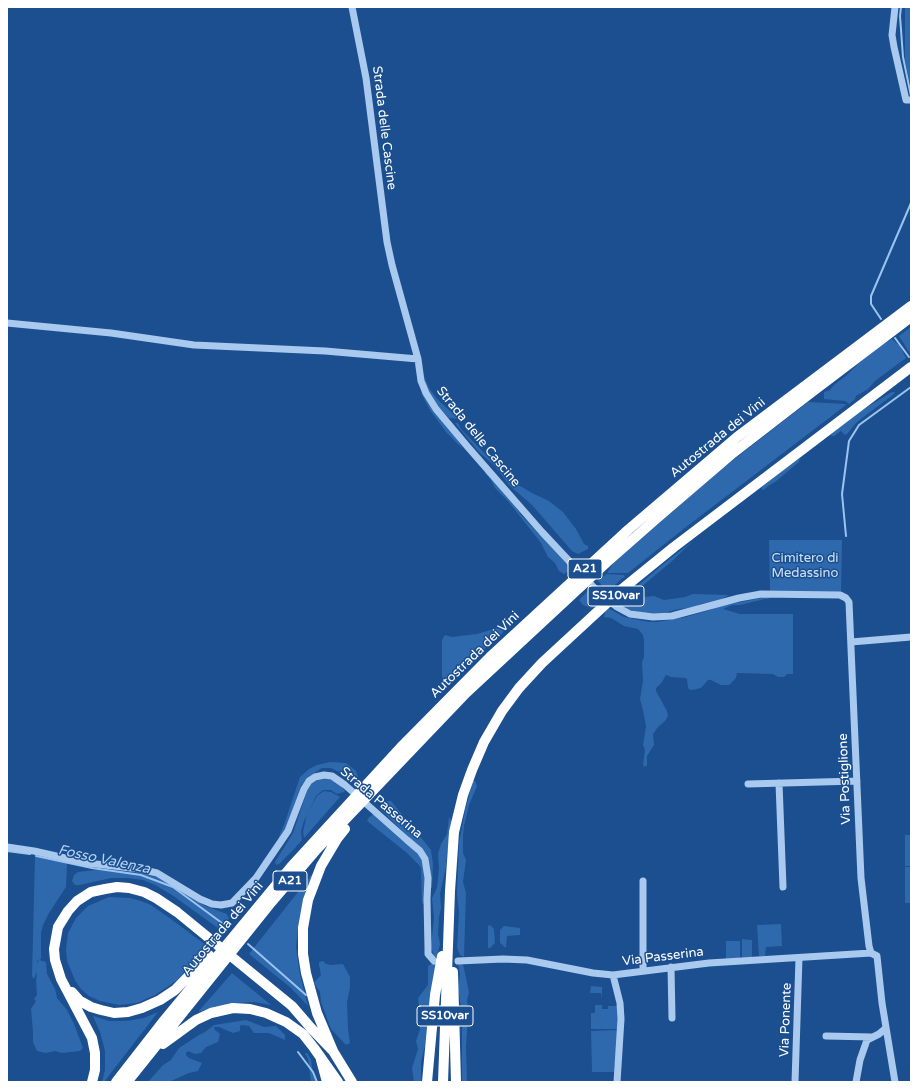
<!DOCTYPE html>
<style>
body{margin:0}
#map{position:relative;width:918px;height:1089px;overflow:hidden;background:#1b4f8f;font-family:"Varela Round",sans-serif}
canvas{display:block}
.frame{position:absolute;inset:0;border:8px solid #fff;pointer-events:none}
</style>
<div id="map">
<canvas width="918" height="1089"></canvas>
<div class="frame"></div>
</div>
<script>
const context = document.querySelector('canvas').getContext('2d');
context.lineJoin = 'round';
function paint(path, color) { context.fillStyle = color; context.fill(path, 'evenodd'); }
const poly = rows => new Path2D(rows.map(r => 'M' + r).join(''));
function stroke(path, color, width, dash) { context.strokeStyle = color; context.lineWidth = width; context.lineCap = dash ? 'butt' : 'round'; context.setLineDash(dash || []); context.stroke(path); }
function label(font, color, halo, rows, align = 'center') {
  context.font = font + ' "Varela Round",sans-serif'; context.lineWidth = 3; context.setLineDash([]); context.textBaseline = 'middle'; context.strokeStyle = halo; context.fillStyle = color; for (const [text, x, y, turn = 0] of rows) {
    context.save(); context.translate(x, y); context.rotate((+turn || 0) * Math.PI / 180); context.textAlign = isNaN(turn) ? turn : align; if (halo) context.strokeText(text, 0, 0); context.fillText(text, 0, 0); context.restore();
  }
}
paint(poly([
 [905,7,911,8,911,89,905,60],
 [911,327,911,355,899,336],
 [892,339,900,346,906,358,875,381,868,389,856,396,855,399,849,404,845,401,824,399,824,392,830,390,834,385,847,375,858,364,880,346],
 [415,365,419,378,463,449,446,432,430,410,422,395],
 [421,369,429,388,438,400,459,419,449,418,439,408,424,383],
 [892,392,895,392,894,394,857,422,847,434,845,435,841,431,834,436,831,436,832,433,859,412],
 [808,402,846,404,846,405,686,527,628,573,607,573,614,562,723,468],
 [455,423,458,423,461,429,510,480,532,493,549,501,563,512,576,529,584,544,588,546,588,549,578,554,572,551,532,505,509,485,495,466,479,452],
 [800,458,799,462,775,482,768,486,765,489,762,490,762,487,777,474],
 [485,470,513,503,521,515,566,562,570,568,569,571,564,574,559,571,555,563,548,557,541,543,508,501,495,488,491,480,485,473],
 [694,540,672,561,640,588,638,593,639,595,645,597,654,596,664,600,685,597,693,594,729,595,718,601,700,604,696,607,679,609,656,615,623,609,619,605,617,602,618,600,635,588,661,566],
 [769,540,842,540,841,592,770,592],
 [607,574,624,575,625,577,621,579,608,592,598,581,605,575],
 [591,591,599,599,600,601,596,606,592,608,583,605,579,600,587,592],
 [766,597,770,599,765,599,740,605,732,605,723,609,740,614,793,614,793,674,787,674,784,677,778,677,773,674,737,673,736,678,729,685,721,685,711,680,708,680,701,688,692,690,690,690,688,688,687,679,685,678,671,677,666,675,662,682,656,688,656,691,667,711,668,716,665,721,658,727,653,734,654,745,647,756,647,765,645,767,643,765,645,750,643,745,646,726,643,710,640,699,643,681,642,662,644,657,644,640,643,635,638,629,624,626,611,618,604,617,605,612,608,608,624,617,649,622,657,622,686,617,710,610,716,607],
 [501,627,503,628,504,630,501,635,493,640,481,653,466,663,453,678,446,681,442,677,442,640,445,635,452,637,477,634],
 [330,762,346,763,356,771,358,777,355,782,351,782,347,776,331,768,322,768,308,777,301,786,284,834,265,863,262,862,278,839,284,825,300,777,309,769,317,765],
 [323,778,330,779,337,783,345,790,344,792,337,794,331,790,323,790,316,796,304,821,301,831,302,840,294,849,279,864,276,865,275,862,293,833,306,794,309,786,314,782],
 [473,781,475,781,477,786,469,805,464,826,463,836,463,853,466,860,463,882,466,893,464,957,460,955,457,948,459,912,457,894,459,843,465,811],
 [324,791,331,792,340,797,304,838,303,832,307,814,317,796],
 [388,801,391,801,431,850,433,864,432,888,430,887,425,853,379,808,383,803],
 [374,814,418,853,424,865,426,879,424,904,422,903,421,868,418,864,407,853,367,821,369,817],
 [449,817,452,821,449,844,447,853,446,867,440,894,441,908,439,917,438,934,440,944,437,957,434,957,431,946,434,918,432,898,437,888,439,868,438,854,441,844,447,834],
 [905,835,911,835,911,866,905,866],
 [35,857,66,863,67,865,66,887,49,913,43,925,41,933,41,959,37,961,37,963,39,960,46,962,47,974,55,989,57,998,67,1010,74,1024,83,1048,80,1051,62,1053,55,1051,46,1053,37,1051,33,1042,33,1032,31,1009,36,1001,34,999,37,995,36,981,37,971,34,979,32,976],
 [905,867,911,867,911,903,905,903],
 [104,869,141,873,156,877,183,891,205,906,227,914,229,919,225,927,218,928,172,895,155,885,143,880,127,878,111,878,80,885,75,885,72,881,74,875,78,872],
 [313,873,300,916,296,947,300,975,308,1006,291,988,249,954],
 [109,897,130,898,141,901,151,905,171,919,207,946,191,965,176,981,155,995,137,1003,119,1005,100,1001,89,996,80,988,75,980,67,961,66,949,68,933,76,918,88,906],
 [781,924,782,946,766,947,765,956,759,956,757,925],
 [490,925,494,929,495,943,490,948,488,948,488,926],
 [504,926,520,928,520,935,507,936,506,948,500,943,500,930],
 [742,939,752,940,752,957,742,958],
 [726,941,740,941,740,958,726,959],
 [323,961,326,964,331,965,343,964,350,977,350,988,347,1002,348,1029,350,1043,346,1045,331,1029,321,1002,320,992,314,983,321,975,319,965,319,962],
 [433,963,437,965,433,976,426,1041,421,1062,421,1081,414,1082,412,1068,418,1049,416,1041,420,1029,417,1011,419,1006,418,998,428,985,428,966],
 [458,964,463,964,469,992,467,1000,468,1011,467,1032,466,1047,467,1082,462,1082,462,1013,458,988,460,974],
 [232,973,271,1005,254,1002,235,1003,198,1012],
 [591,986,602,987,602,999,601,993,590,993],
 [595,1005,602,1005,602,1009,608,1009,608,1006,617,1006,618,1029,591,1029,591,1013,595,1013],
 [158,1012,104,1082,102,1082,105,1070,105,1051,100,1032,93,1016,109,1021,126,1021,144,1018],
 [246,1020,264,1027,276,1026,285,1035,285,1040,269,1033,254,1033,249,1026,242,1025,240,1026,240,1031,233,1033,219,1027,214,1027,215,1030,220,1034,218,1042,206,1047,201,1053,195,1054,188,1051,186,1053,186,1055,189,1058,202,1063,198,1071,189,1073,169,1082,148,1082,163,1065,171,1060,179,1048,199,1035,205,1032,214,1025],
 [618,1030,614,1072,592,1072,591,1031],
 [305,1053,307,1053,311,1059,313,1075,318,1082,311,1082,308,1059]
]), '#2e69ad');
stroke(poly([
 [901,7,900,16,903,57,911,96],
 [881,319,871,304,871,296,911,203],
 [895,338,909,357],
 [846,536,842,494,849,441,859,425,911,387],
 [7,851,30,854],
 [36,856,92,868,141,875,173,887,226,926],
 [248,944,306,995],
 [298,1052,313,1072,317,1082]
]), '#9cc4f0', 2);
stroke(poly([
 [352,7,366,78,387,242,392,265,418,359,421,381,426,393,436,409,467,446,542,532,599,593,617,607,630,614,653,617,672,616,739,598,761,594,840,595,846,598,849,602,861,878,869,946,871,953],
 [895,7,892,35,894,47,906,100,911,100],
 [7,323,111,333,194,345,325,351,418,359],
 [851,642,911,637],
 [779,783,783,887],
 [748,784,857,781],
 [7,847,34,851,87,863,140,869,157,873,200,899,212,904,221,905,232,903,256,878,288,831,304,789,309,781,315,777,324,775,332,776,345,785,407,840,420,851,425,859,428,878,427,899,428,949,428,954,434,961],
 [643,881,643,971],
 [458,961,503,959,527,960,593,973,613,975,709,963,871,953,877,956,882,1003,895,1082],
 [671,967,672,1018],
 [613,975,620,1003,621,1019,617,1082],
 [826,1036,872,1037],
 [795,1082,799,958],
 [856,1082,860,1060,867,1040,879,1034,886,1028]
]), '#a9c9ee', 7);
stroke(poly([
 [345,829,337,839,321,866,308,900,303,928,303,954,306,973,317,1013,333,1051,352,1082],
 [453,972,456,1082],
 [72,992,80,1001,91,1007,101,1010,114,1013,128,1012,142,1008,160,1000,175,990,209,955],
 [163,1044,196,1020,211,1013,233,1008,250,1009,266,1013,286,1022,303,1034,314,1048,338,1082],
 [321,1060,327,1082],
 [92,1082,95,1070,95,1053,92,1038,61,979,55,960,54,949,58,927,68,911,77,901,91,892,105,889,117,887,129,888,144,892,156,898,177,912,292,1006,311,1028,333,1051],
 [116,1082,162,1023,291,867,403,745,490,657,629,529,737,437,911,306],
 [127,1082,269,905,317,849,466,693,607,562,656,519,733,453,808,395,911,317],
 [427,1082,435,995,442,956],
 [443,1082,450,891,454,832,463,795,472,770,484,742,502,711,519,688,542,663,621,590,674,547,911,367]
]), '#fff', 10);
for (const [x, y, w] of [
 [585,569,34],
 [616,596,56],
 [290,881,34],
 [445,1016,56]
]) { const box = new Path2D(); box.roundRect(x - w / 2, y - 10, w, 20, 3); context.fillStyle = '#1b4f8f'; context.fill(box); stroke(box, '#fff', 1); }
label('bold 12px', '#fff', null, [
 ["A21",585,569],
 ["SS10var",616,596],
 ["A21",290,881],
 ["SS10var",445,1016]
]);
label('13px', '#fff', '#1b4f8f', [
 ["Strada delle Cascine",384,128,83],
 ["Strada delle Cascine",478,437,51],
 ["Autostrada dei Vini",718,438,-39],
 ["Autostrada dei Vini",475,655,-44],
 ["Via Postiglione",845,779,-92],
 ["Strada Passerina",381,803,40],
 ["Autostrada dei Vini",223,929,-50],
 ["Via Passerina",663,957,-7],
 ["Via Ponente",786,1020,-88]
]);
label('13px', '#cfe3fa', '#1b4f8f', [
 ["Cimitero di",805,559],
 ["Medassino",805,574]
]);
label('italic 14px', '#b5d3f5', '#1b4f8f', [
 ["Fosso Valenza",104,860,12]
]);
</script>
